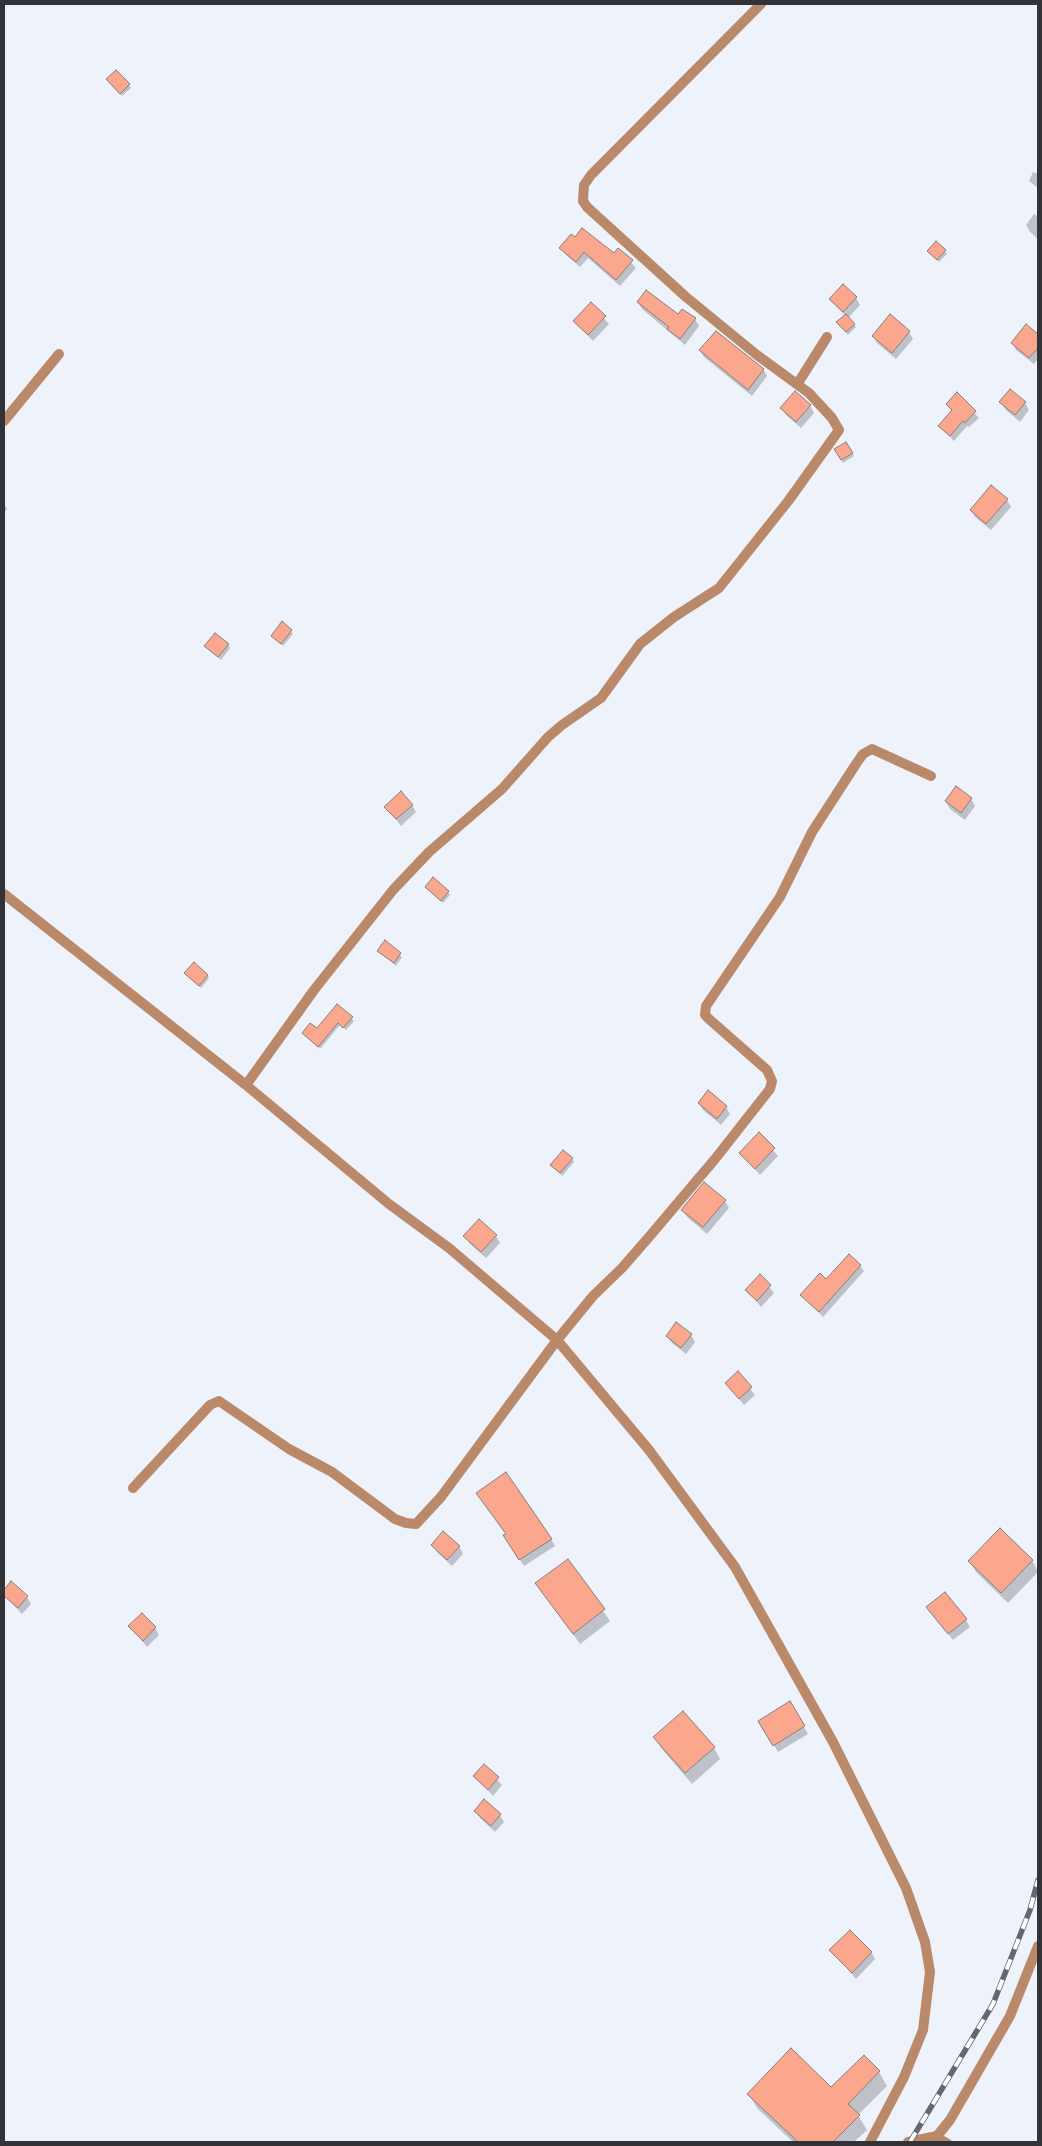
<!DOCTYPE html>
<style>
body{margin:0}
#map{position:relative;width:1042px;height:2146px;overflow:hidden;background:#eef2fb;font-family:Jost,sans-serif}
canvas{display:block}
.frame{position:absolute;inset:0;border:5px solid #313336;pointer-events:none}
</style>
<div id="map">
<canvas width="1042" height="2146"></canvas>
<div class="frame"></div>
</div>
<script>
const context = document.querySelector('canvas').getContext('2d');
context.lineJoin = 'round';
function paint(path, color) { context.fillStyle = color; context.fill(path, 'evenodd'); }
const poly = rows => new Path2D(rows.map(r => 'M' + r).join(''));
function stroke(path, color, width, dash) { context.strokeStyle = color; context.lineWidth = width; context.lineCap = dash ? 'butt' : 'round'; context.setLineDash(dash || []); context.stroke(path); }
paint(poly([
 [109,82,129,85,131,88,122,96],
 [1033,172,1038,174,1038,188,1029,181],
 [1034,214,1038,217,1038,239,1030,232,1026,225],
 [561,248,614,255,619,250,636,268,620,286,588,258,580,267,565,254],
 [928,251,945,251,947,254,939,262],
 [856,298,860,305,848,318,856,327,848,335,840,326,845,316,831,300],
 [638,302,678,316,695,319,699,326,685,345,642,309],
 [591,304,609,324,593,341,574,321],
 [890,316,909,332,913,339,896,359,877,343,873,336],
 [1026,326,1038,335,1038,359,1034,364,1016,350,1012,343],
 [700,350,763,369,767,376,752,396,704,357],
 [1010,390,1025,403,1029,410,1020,422,1005,409,1001,402],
 [795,393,810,406,814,413,801,428,786,415,782,408],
 [957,394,979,418,969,427,967,426,954,441,940,427,952,412,947,404],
 [846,443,854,456,843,463,836,450],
 [1007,500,1011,507,991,530,975,517,971,510],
 [4,503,7,509,4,513],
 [291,631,293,634,283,646,272,636],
 [228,645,230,648,221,660,206,647],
 [971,799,975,806,965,820,950,809,946,802],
 [412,805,416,812,401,826,386,807],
 [427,887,448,892,450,895,443,903],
 [385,942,402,957,396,966,379,951],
 [208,975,209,978,201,988,187,976],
 [338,1005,354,1021,346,1030,340,1025,320,1049,303,1033,317,1029],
 [699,1103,726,1107,730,1114,721,1125,703,1110],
 [759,1134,778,1156,760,1175,740,1153],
 [572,1159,574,1162,562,1176,552,1165],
 [725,1201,729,1208,707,1234,687,1217,683,1210],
 [465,1236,496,1236,500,1243,486,1258,469,1243],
 [860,1266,864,1271,823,1317,802,1295,826,1281],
 [760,1276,774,1293,761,1307,747,1290],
 [691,1335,695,1342,686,1354,672,1343,667,1336],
 [738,1373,755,1395,744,1405,726,1383],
 [551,1539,555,1546,524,1566,509,1543],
 [433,1545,459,1546,463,1554,452,1566,437,1552],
 [1032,1560,1038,1572,1008,1603,976,1572,970,1561],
 [568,1561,610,1621,580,1644,537,1583],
 [11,1583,27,1597,31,1604,22,1614,4,1595,4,1592],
 [928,1607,966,1620,970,1627,953,1640],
 [130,1626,155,1628,159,1635,147,1647],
 [789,1703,808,1734,778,1752,760,1721],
 [683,1713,714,1748,720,1759,692,1784,661,1748,655,1737],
 [484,1765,502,1785,493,1796,475,1776],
 [476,1811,500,1815,504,1822,495,1832,480,1818],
 [831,1950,871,1952,875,1959,856,1979],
 [879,2072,887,2086,858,2115,867,2130,854,2142,793,2142,757,2108,749,2094,831,2089]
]), '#0003');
const building = poly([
 [116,70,130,84,120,94,106,79,116,70],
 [582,228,614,253,618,248,633,260,616,280,584,252,576,262,559,248,571,234,575,237,582,228],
 [936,241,946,250,937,260,927,251,936,241],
 [843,284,857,297,843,312,829,299,843,284],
 [646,290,678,314,682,309,696,318,680,339,667,329,669,327,637,302,646,290],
 [591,302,606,316,588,335,573,321,591,302],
 [846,314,855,324,846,332,836,322,846,314],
 [890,314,910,331,892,353,872,336,890,314],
 [1026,324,1038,334,1038,348,1029,358,1011,343,1026,324],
 [716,331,764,369,748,390,699,350,716,331],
 [1010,389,1026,402,1015,415,999,402,1010,389],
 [795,391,811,405,796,422,780,408,795,391],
 [957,392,976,411,965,423,963,421,950,436,938,426,952,410,946,404,957,392],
 [846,442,853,453,841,460,834,449,846,442],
 [991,485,1008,499,986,524,970,510,991,485],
 [282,621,292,630,281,644,271,636,282,621],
 [215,633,229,644,218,657,204,646,215,633],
 [956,786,972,798,961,813,945,801,956,786],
 [401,791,413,805,396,819,384,807,401,791],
 [433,877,449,891,441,901,425,887,433,877],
 [385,940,401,953,394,963,377,951,385,940],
 [194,962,208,975,199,986,184,973,194,962],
 [337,1004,353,1017,343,1028,338,1023,318,1047,302,1033,310,1023,317,1028,337,1004],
 [708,1090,727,1106,717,1119,698,1103,708,1090],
 [759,1132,775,1148,755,1169,739,1153,759,1132],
 [563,1150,573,1158,560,1173,550,1165,563,1150],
 [704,1182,726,1200,703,1227,681,1210,704,1182],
 [479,1219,497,1235,481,1252,463,1236,479,1219],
 [849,1254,861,1265,819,1312,800,1295,820,1273,826,1279,849,1254],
 [760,1274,771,1285,757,1301,745,1290,760,1274],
 [676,1322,692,1334,681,1348,666,1336,676,1322],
 [738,1371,752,1387,739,1399,725,1383,738,1371],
 [506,1472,552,1539,519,1560,503,1535,506,1534,476,1493,506,1472],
 [1000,1528,1033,1560,1001,1593,968,1561,1000,1528],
 [443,1531,460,1546,447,1560,431,1545,443,1531],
 [568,1559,605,1609,573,1634,535,1583,568,1559],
 [11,1581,28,1596,18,1608,4,1596,4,1590,11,1581],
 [945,1592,967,1619,948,1634,926,1607,945,1592],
 [142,1613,156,1627,143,1641,128,1626,142,1613],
 [790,1701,805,1726,773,1746,758,1721,790,1701],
 [683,1711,715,1747,685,1773,653,1737,683,1711],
 [484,1764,499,1777,488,1790,473,1776,484,1764],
 [484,1799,501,1814,491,1826,474,1811,484,1799],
 [850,1930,872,1952,852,1973,829,1950,850,1930],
 [791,2048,831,2087,864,2055,880,2071,848,2104,860,2115,833,2142,798,2142,747,2094,791,2048]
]);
paint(building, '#faa78d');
stroke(building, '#877e7b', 1);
stroke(poly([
 [937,2136,948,2142]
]), '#ba8969', 7);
stroke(poly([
 [798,383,827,337],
 [4,421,59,354],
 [4,894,246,1085,389,1204,449,1248,557,1340,649,1450,735,1567,833,1742,906,1888,925,1942,930,1972,923,2030,904,2077,870,2142],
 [246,1085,314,990,393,890,429,852,502,789,548,737,562,725,601,698,640,644,674,617,719,588,789,500,839,430,832,418,809,393,757,355,686,297,587,207,583,201,584,185,591,175,761,4],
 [133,1488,210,1405,219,1401,289,1449,332,1472,395,1519,406,1523,416,1524,441,1497,557,1340,593,1296,622,1268,649,1237,715,1159,770,1089,772,1081,767,1070,709,1019,705,1015,706,1006,780,897,812,832,856,764,863,754,872,749,931,776],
 [908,2142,937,2136,950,2120,1010,2016,1038,1946]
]), '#ba8969', 10);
const rail = poly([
 [910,2142,993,2004,1030,1910,1038,1880]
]);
stroke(rail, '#65676c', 5.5);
stroke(rail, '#fff', 4, [11]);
</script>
